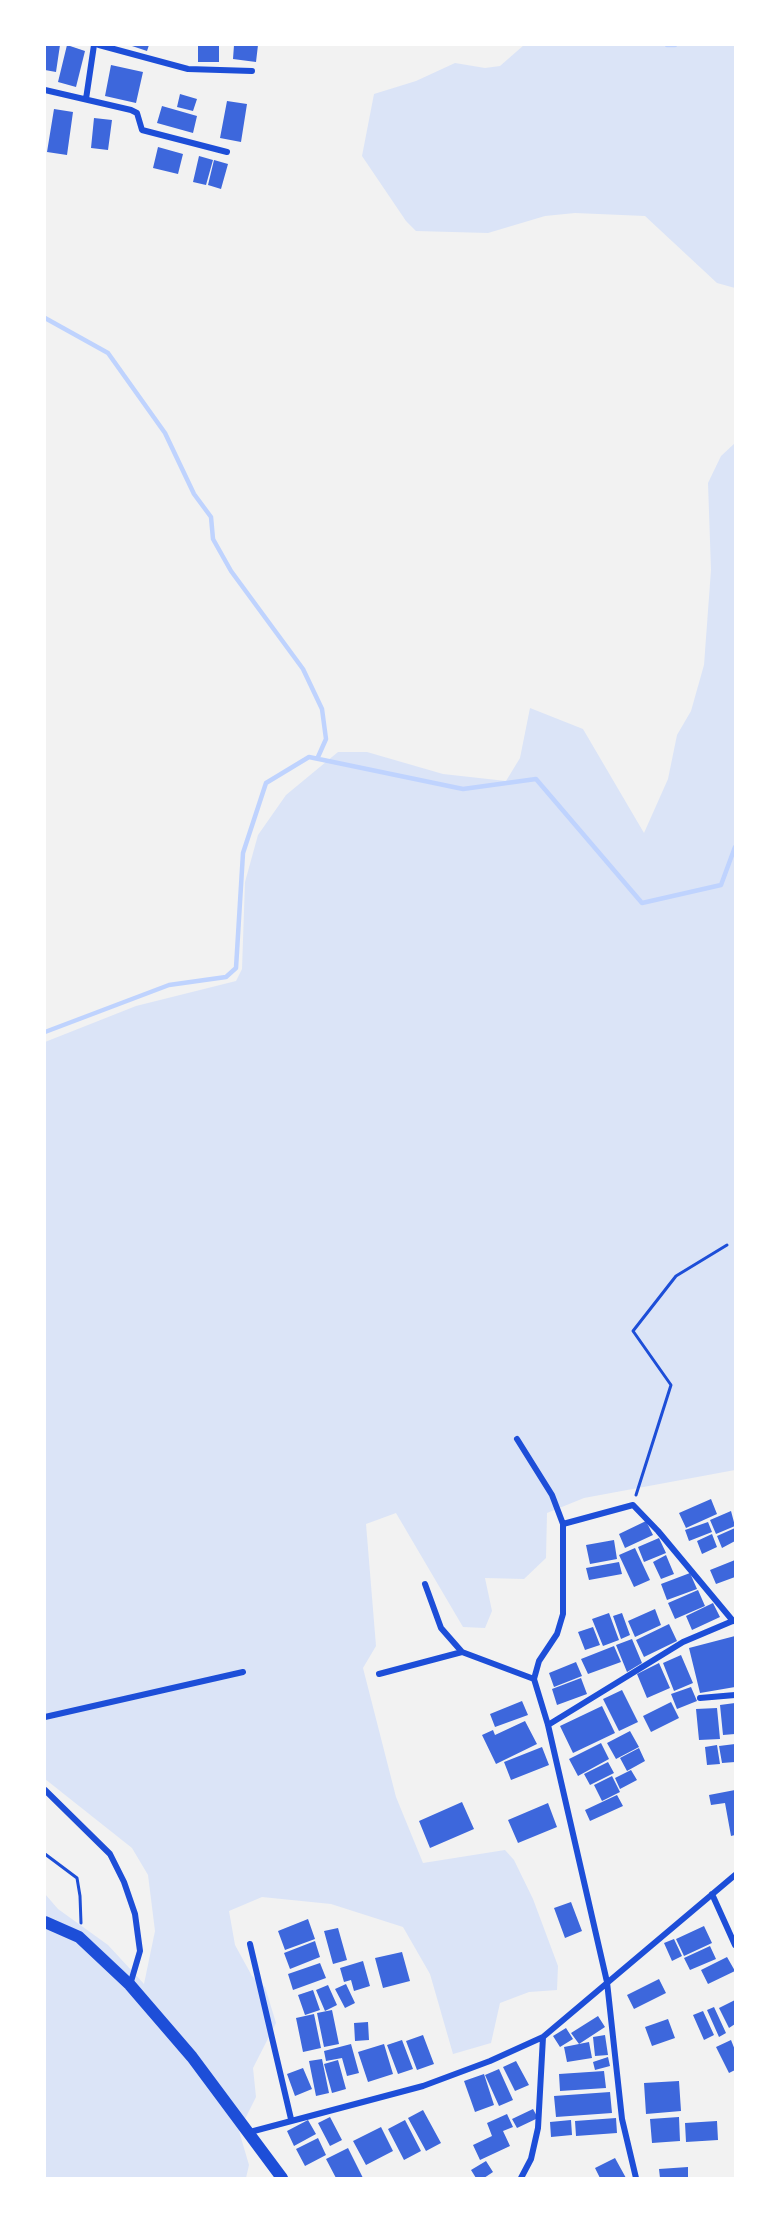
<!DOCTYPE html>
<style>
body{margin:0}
#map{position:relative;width:780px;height:2223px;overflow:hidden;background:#f2f2f2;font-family:"Times New Roman",serif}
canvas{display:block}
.frame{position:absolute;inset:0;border:46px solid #fff;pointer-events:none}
</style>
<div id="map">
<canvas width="780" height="2223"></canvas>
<div class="frame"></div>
</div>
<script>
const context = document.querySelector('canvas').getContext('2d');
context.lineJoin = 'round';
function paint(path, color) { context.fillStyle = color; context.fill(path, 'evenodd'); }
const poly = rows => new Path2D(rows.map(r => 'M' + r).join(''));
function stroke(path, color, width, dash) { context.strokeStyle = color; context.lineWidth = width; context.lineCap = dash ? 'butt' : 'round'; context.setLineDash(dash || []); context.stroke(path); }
paint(poly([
 [524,45,735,45,735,288,717,283,645,216,575,213,545,216,488,233,416,231,406,221,362,156,374,94,416,81,455,63,485,68,500,66],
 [735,443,735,1470,584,1498,547,1513,546,1558,524,1579,485,1578,492,1611,485,1628,463,1627,396,1513,366,1524,376,1646,363,1668,396,1797,423,1863,505,1850,514,1860,533,1899,558,1966,557,1990,529,1992,500,2003,491,2043,453,2054,430,1974,403,1927,331,1904,262,1897,229,1911,235,1945,252,1976,265,1987,276,2023,253,2068,256,2097,239,2131,249,2165,246,2178,45,2178,45,1894,58,1909,108,1945,144,1984,155,1931,148,1875,132,1848,45,1779,45,1042,136,1006,236,981,242,969,245,882,258,835,286,795,338,752,367,752,443,774,506,781,520,758,530,708,583,729,644,833,668,779,677,735,691,711,704,665,711,570,708,483,721,456]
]), '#dbe4f7');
stroke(poly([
 [667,45,675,45],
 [45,318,108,353,165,433,194,494,211,517,213,539,231,571,303,669,322,709,326,739,318,757],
 [45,1032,169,985,226,977,236,968,243,853,266,783,309,757,463,789,536,779,642,903,721,885,735,847]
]), '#bfd3fe', 4.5);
paint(poly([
 [45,45,60,45,56,72,45,70],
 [67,45,85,51,76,87,58,82],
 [129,45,149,45,147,51],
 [198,45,219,45,219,62,198,62],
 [234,45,258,45,256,62,233,59],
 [111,65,143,72,136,103,105,96],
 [180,94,197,99,193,111,177,107],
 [227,101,247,104,241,142,220,138],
 [162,106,197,116,193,133,157,123],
 [54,109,73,112,67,155,47,152],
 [94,118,112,120,108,150,91,148],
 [158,147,183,154,178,174,153,168],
 [199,156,213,160,206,185,193,182],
 [214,160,228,164,221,189,208,185],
 [711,1499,717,1514,686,1528,679,1513],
 [731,1511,735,1526,716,1534,710,1520],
 [646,1521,653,1535,625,1548,619,1534],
 [708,1522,712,1532,689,1541,685,1530],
 [735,1528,735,1541,722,1548,717,1536],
 [712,1534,717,1547,702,1554,697,1541],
 [659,1538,666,1553,644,1562,638,1547],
 [614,1540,617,1559,590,1564,586,1545],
 [635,1548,650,1580,634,1587,619,1555],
 [666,1555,674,1574,661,1579,653,1562],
 [735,1560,735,1577,716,1584,710,1570],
 [619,1562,622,1574,589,1580,586,1568],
 [690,1573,697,1589,667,1600,661,1584],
 [698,1590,705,1606,675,1619,668,1603],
 [713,1603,720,1617,692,1630,686,1616],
 [655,1609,661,1625,635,1637,628,1621],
 [609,1613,619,1640,603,1646,592,1619],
 [622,1613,630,1635,621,1639,613,1616],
 [669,1624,677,1641,644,1657,636,1640],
 [593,1627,600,1645,585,1650,578,1632],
 [735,1636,735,1687,700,1693,689,1648],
 [632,1639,642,1663,627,1672,616,1645],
 [614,1646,621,1662,588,1674,581,1659],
 [681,1655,693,1683,674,1691,663,1663],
 [576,1662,582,1676,554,1687,549,1673],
 [659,1663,670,1688,647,1698,637,1674],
 [581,1678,587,1694,557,1705,552,1689],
 [691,1687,697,1701,677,1709,671,1694],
 [622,1690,638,1722,619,1731,603,1699],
 [522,1701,528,1715,495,1727,490,1714],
 [671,1702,679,1718,651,1732,643,1716],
 [735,1703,735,1734,723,1735,720,1705],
 [602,1706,615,1733,573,1753,560,1726],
 [717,1708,720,1739,699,1740,696,1709],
 [525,1721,537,1744,496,1764,482,1735,493,1730,495,1735],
 [630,1731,639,1747,616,1759,607,1743],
 [601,1743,609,1759,578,1776,569,1759],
 [735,1744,735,1762,722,1763,719,1746],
 [717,1745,720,1764,707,1765,705,1747],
 [542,1747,549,1765,511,1780,504,1762],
 [639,1748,645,1761,627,1771,620,1758],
 [608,1762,614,1773,590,1785,584,1774],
 [631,1770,637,1780,620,1789,615,1778],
 [612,1776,620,1792,602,1801,594,1785],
 [735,1790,735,1835,731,1836,725,1803,711,1805,709,1795],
 [617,1795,623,1806,590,1821,585,1810],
 [462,1802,474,1829,430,1848,419,1821],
 [548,1803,557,1827,518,1843,508,1820],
 [571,1902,582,1931,565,1938,554,1908],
 [308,1919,315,1939,285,1950,278,1931],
 [704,1926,712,1943,684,1956,676,1939],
 [338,1928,347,1960,333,1964,324,1931],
 [674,1939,682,1956,672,1961,664,1943],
 [315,1941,320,1957,290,1969,284,1953],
 [710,1946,716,1959,690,1970,684,1958],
 [402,1952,410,1981,383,1988,375,1958],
 [727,1957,735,1971,708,1984,701,1970],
 [363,1961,370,1986,354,1991,351,1980,344,1982,340,1968],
 [320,1963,326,1978,293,1990,288,1974],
 [659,1979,666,1993,634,2009,627,1995],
 [346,1984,355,2003,345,2008,335,1989],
 [328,1985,337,2005,325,2011,316,1990],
 [313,1990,320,2010,305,2015,298,1995],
 [735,2000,735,2024,729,2028,719,2008],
 [714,2007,726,2033,719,2037,707,2010],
 [332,2010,339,2044,324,2047,317,2013],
 [703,2011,714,2035,704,2040,693,2015],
 [314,2014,321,2048,303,2052,296,2018],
 [598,2016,605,2027,579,2044,571,2033],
 [668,2019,675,2038,652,2046,645,2027],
 [368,2022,369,2040,355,2041,354,2023],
 [566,2028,573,2039,560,2047,553,2036],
 [423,2035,434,2064,417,2070,406,2041],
 [605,2035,608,2055,595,2056,593,2037],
 [402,2040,413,2069,398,2074,387,2045],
 [731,2040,735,2050,735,2070,729,2073,716,2047],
 [589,2042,592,2058,567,2062,564,2047],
 [351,2044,359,2073,347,2076,342,2058,326,2061,324,2051],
 [384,2044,393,2074,368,2082,358,2052],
 [608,2057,610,2066,595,2070,593,2062],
 [322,2059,329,2093,316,2096,309,2061],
 [338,2060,346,2089,332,2093,324,2064],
 [516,2061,529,2085,515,2091,503,2067],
 [303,2068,312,2089,295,2096,287,2074],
 [499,2069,513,2100,499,2106,485,2075],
 [604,2071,606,2088,560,2091,559,2074],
 [484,2074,494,2105,475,2112,464,2081],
 [679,2081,681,2111,646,2114,644,2083],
 [610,2092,612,2113,556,2117,554,2096],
 [533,2109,538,2118,517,2128,512,2119],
 [423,2110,441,2143,426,2151,408,2118],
 [507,2114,513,2127,503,2131,510,2146,480,2160,473,2145,492,2136,487,2123],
 [330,2117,342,2140,330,2146,318,2123],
 [679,2117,680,2141,652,2143,650,2119],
 [616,2118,617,2133,576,2136,575,2121],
 [308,2120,316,2134,294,2146,287,2131],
 [405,2120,421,2151,404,2160,388,2129],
 [571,2120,572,2135,551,2137,550,2122],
 [717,2121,718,2140,686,2142,685,2123],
 [381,2127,393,2151,366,2165,353,2141],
 [318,2138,326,2155,305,2166,296,2149],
 [348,2148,363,2178,336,2178,326,2159],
 [615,2158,626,2178,600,2178,595,2168],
 [486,2161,493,2172,484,2178,476,2178,471,2170],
 [688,2167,688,2178,660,2178,659,2169]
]), '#3d67dc');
stroke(poly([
 [636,1495,671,1385,633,1331,676,1276,727,1245],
 [45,1854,77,1878,80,1896,81,1923]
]), '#1d4ed8', 3);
stroke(poly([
 [99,45,188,69,252,71],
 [45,90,131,110,137,113,142,130,227,152],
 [86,99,94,45],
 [517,1439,552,1495,563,1524,633,1505,658,1531,733,1621],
 [563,1524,563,1614,557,1634,539,1661,534,1679,548,1725,607,1982,622,2119,636,2178],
 [425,1584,441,1628,462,1652],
 [379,1674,462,1652,534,1679],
 [700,1698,735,1695],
 [45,1717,243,1672],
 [548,1725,683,1642,735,1620],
 [45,1790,110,1854,124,1882,135,1914,140,1951,130,1985],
 [712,1894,735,1945],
 [250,1944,291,2119],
 [250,2132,423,2086,490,2061,543,2037,735,1875],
 [521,2178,531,2159,538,2128,543,2037]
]), '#1d4ed8', 6);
stroke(poly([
 [45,1922,79,1937,130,1985,192,2057,282,2178]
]), '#1d4ed8', 12);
</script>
